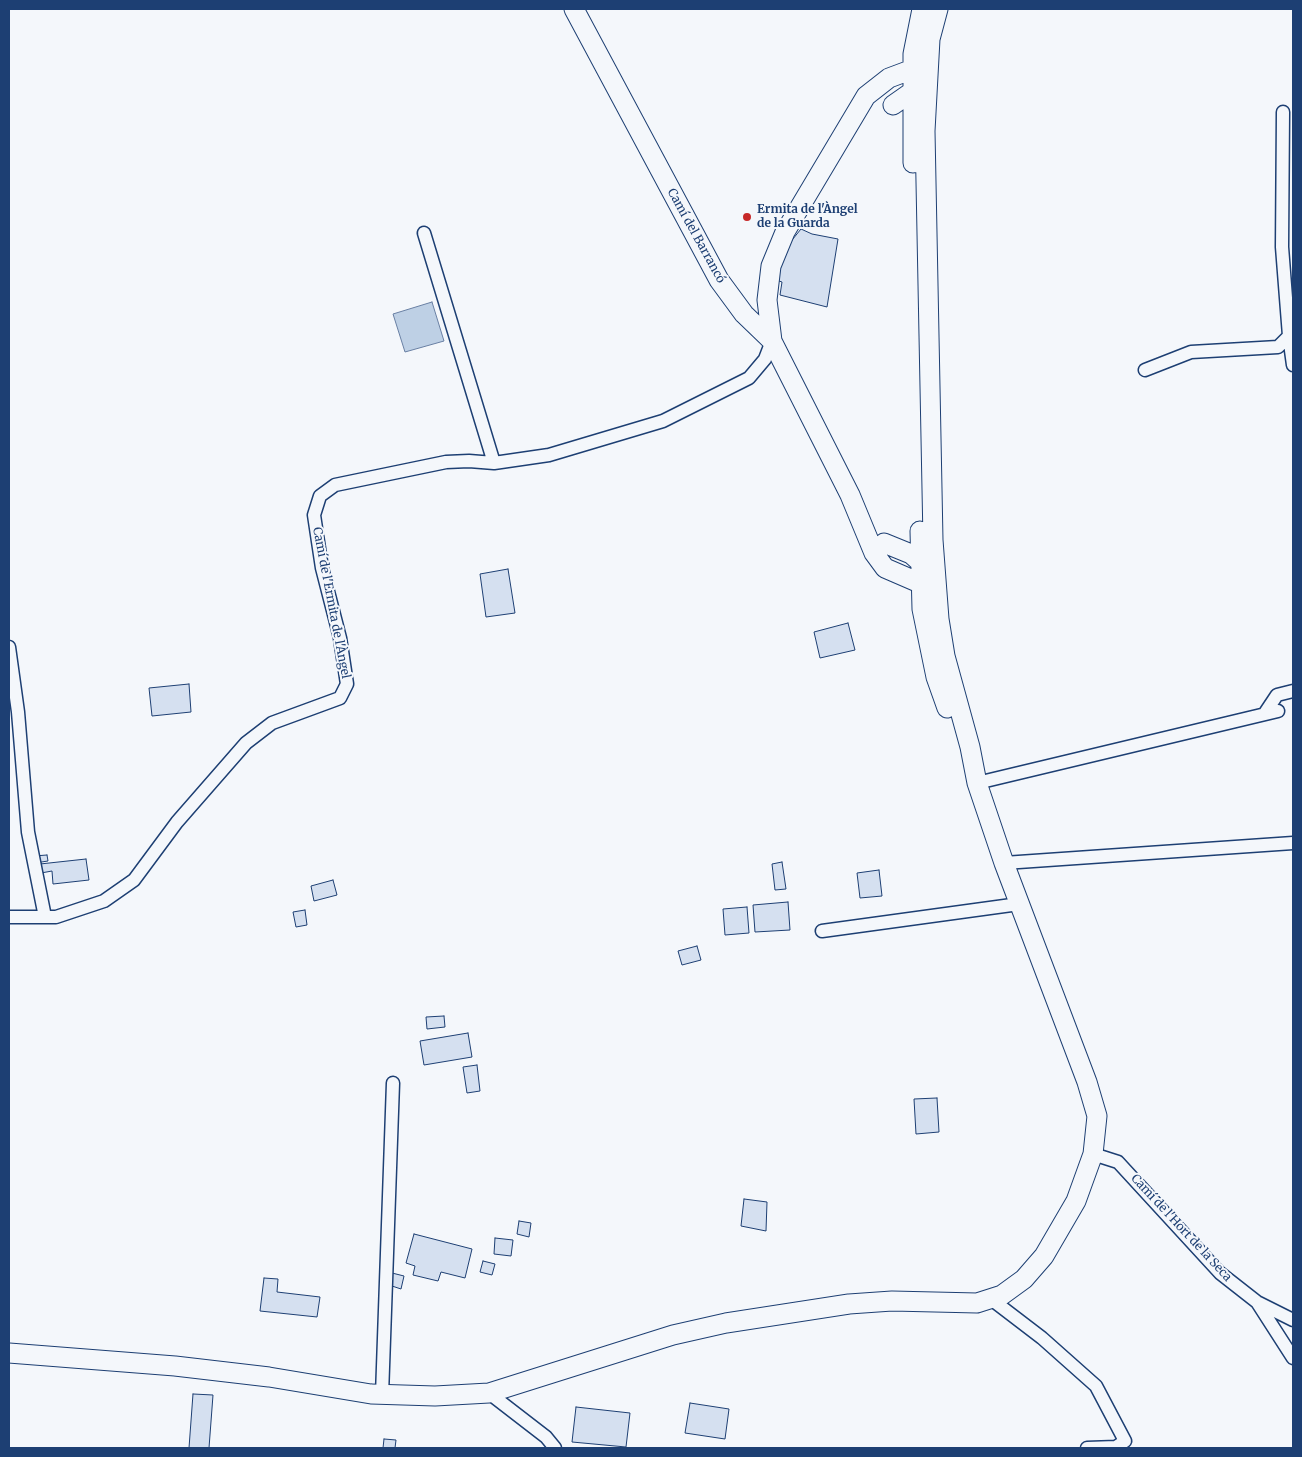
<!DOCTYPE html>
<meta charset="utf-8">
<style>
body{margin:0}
#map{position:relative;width:1302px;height:1457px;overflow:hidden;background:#f4f7fb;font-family:Merriweather,serif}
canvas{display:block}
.frame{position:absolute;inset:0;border:10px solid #1d3f73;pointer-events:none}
</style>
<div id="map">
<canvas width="1302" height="1457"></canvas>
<div class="frame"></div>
</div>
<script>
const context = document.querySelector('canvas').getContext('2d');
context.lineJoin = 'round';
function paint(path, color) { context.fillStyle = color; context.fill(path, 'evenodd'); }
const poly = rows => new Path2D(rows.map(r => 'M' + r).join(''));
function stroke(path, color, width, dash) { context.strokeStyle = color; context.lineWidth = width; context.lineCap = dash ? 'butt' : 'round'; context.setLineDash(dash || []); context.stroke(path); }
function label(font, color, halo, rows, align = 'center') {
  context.font = font + ' Merriweather,serif'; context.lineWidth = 4; context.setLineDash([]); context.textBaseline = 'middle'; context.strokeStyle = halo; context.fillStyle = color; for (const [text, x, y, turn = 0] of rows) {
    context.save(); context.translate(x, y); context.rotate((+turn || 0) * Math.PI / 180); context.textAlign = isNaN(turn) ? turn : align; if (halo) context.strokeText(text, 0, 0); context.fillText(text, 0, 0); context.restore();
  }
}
const water = poly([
 [432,302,444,341,405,352,393,314,432,302]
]);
paint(water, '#bed0e5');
stroke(water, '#687fa3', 1);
const building = poly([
 [801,229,812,234,838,239,827,307,780,295,782,282,776,280,788,245,801,229],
 [508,569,515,613,486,617,480,574,508,569],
 [848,623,855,650,820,658,814,632,848,623],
 [189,684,191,712,152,716,149,688,189,684],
 [47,855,48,861,35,863,34,856,47,855],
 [86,859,89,880,53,884,52,871,41,873,40,864,86,859],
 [782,862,786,889,775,890,772,864,782,862],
 [879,870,882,896,860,898,857,873,879,870],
 [333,880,337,895,314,901,311,886,333,880],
 [788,902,790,930,755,932,753,905,788,902],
 [747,907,749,933,725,935,723,909,747,907],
 [305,910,307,925,296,927,293,912,305,910],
 [697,946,701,960,682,965,678,951,697,946],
 [444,1016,445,1027,427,1029,426,1017,444,1016],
 [468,1033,472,1057,424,1065,420,1041,468,1033],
 [477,1065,480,1091,467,1093,463,1067,477,1065],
 [937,1098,939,1132,916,1134,914,1099,937,1098],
 [744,1199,767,1202,766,1231,741,1226,744,1199],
 [519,1221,531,1223,529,1237,517,1234,519,1221],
 [414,1234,472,1249,465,1278,441,1272,438,1281,413,1275,415,1266,406,1263,414,1234],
 [495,1238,513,1240,511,1256,494,1254,495,1238],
 [483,1261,495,1264,492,1275,480,1272,483,1261],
 [392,1273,404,1276,401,1289,389,1285,392,1273],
 [264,1278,278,1279,277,1292,320,1297,317,1317,260,1311,264,1278],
 [193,1394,213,1395,209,1448,189,1448,193,1394],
 [690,1403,729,1409,725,1439,685,1433,690,1403],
 [576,1407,630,1413,626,1447,572,1442,576,1407],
 [384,1439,396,1440,395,1448,383,1448,384,1439]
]);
paint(building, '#d5e0f0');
stroke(building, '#1d3f73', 1);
const street = poly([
 [424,233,494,463],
 [1293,336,1289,336,1293,365],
 [1145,370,1191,352,1278,347,1289,336,1282,247,1283,112],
 [9,647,18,712,28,832,45,917],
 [1265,713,1277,695,1293,691],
 [977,783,1278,711],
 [1004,863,1293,843],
 [9,917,56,917,104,901,134,880,177,822,246,743,272,723,340,698,347,684,340,638,322,568,314,515,320,496,335,485,446,462,469,461,494,463,549,455,663,421,749,378,765,359,772,341],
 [822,931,1019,904],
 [1093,1154,1118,1162,1220,1273,1257,1302,1293,1320],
 [991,1299,1042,1338,1096,1386,1125,1441,1116,1447,1087,1448],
 [1257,1302,1293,1358],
 [489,1393,546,1437,555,1448],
 [382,1395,393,1083]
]);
const secondary = poly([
 [574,9,719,280,744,314,772,341,850,495,874,553,885,568,922,584],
 [893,105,913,91,915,82],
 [913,163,913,54,922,9],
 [772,341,767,300,771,266,785,232,866,96,889,78,913,69],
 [920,531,922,609,936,677,947,708],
 [884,543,911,554,920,562,925,570],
 [9,1353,175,1366,269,1377,371,1394,435,1396,489,1393,673,1335,726,1323,849,1304,892,1301,977,1303,1002,1295,1024,1279,1044,1256,1076,1201,1093,1154,1097,1116,1087,1082,1004,863,977,783,970,747,945,656,939,619,933,540,925,131,930,39,938,9]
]);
stroke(street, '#1d3f73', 15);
stroke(secondary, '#1d3f73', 21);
stroke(street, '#f4f7fb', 12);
stroke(secondary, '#f4f7fb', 19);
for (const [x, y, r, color] of [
 [747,217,5,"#c62828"]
]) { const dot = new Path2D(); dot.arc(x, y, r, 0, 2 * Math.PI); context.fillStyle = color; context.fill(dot); stroke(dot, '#f4f7fb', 2); }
label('bold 12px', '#1d3f73', '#f4f7fb', [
 ["Ermita de l'Àngel",757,210],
 ["de la Guarda",757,224]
], 'left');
label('12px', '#1d3f73', '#f4f7fb', [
 ["Camí del Barrancó",696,236,61],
 ["Camí de l'Ermita de l'Àngel",331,603,79],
 ["Camí de l'Hort de la Seca",1181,1228,47]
]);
</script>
